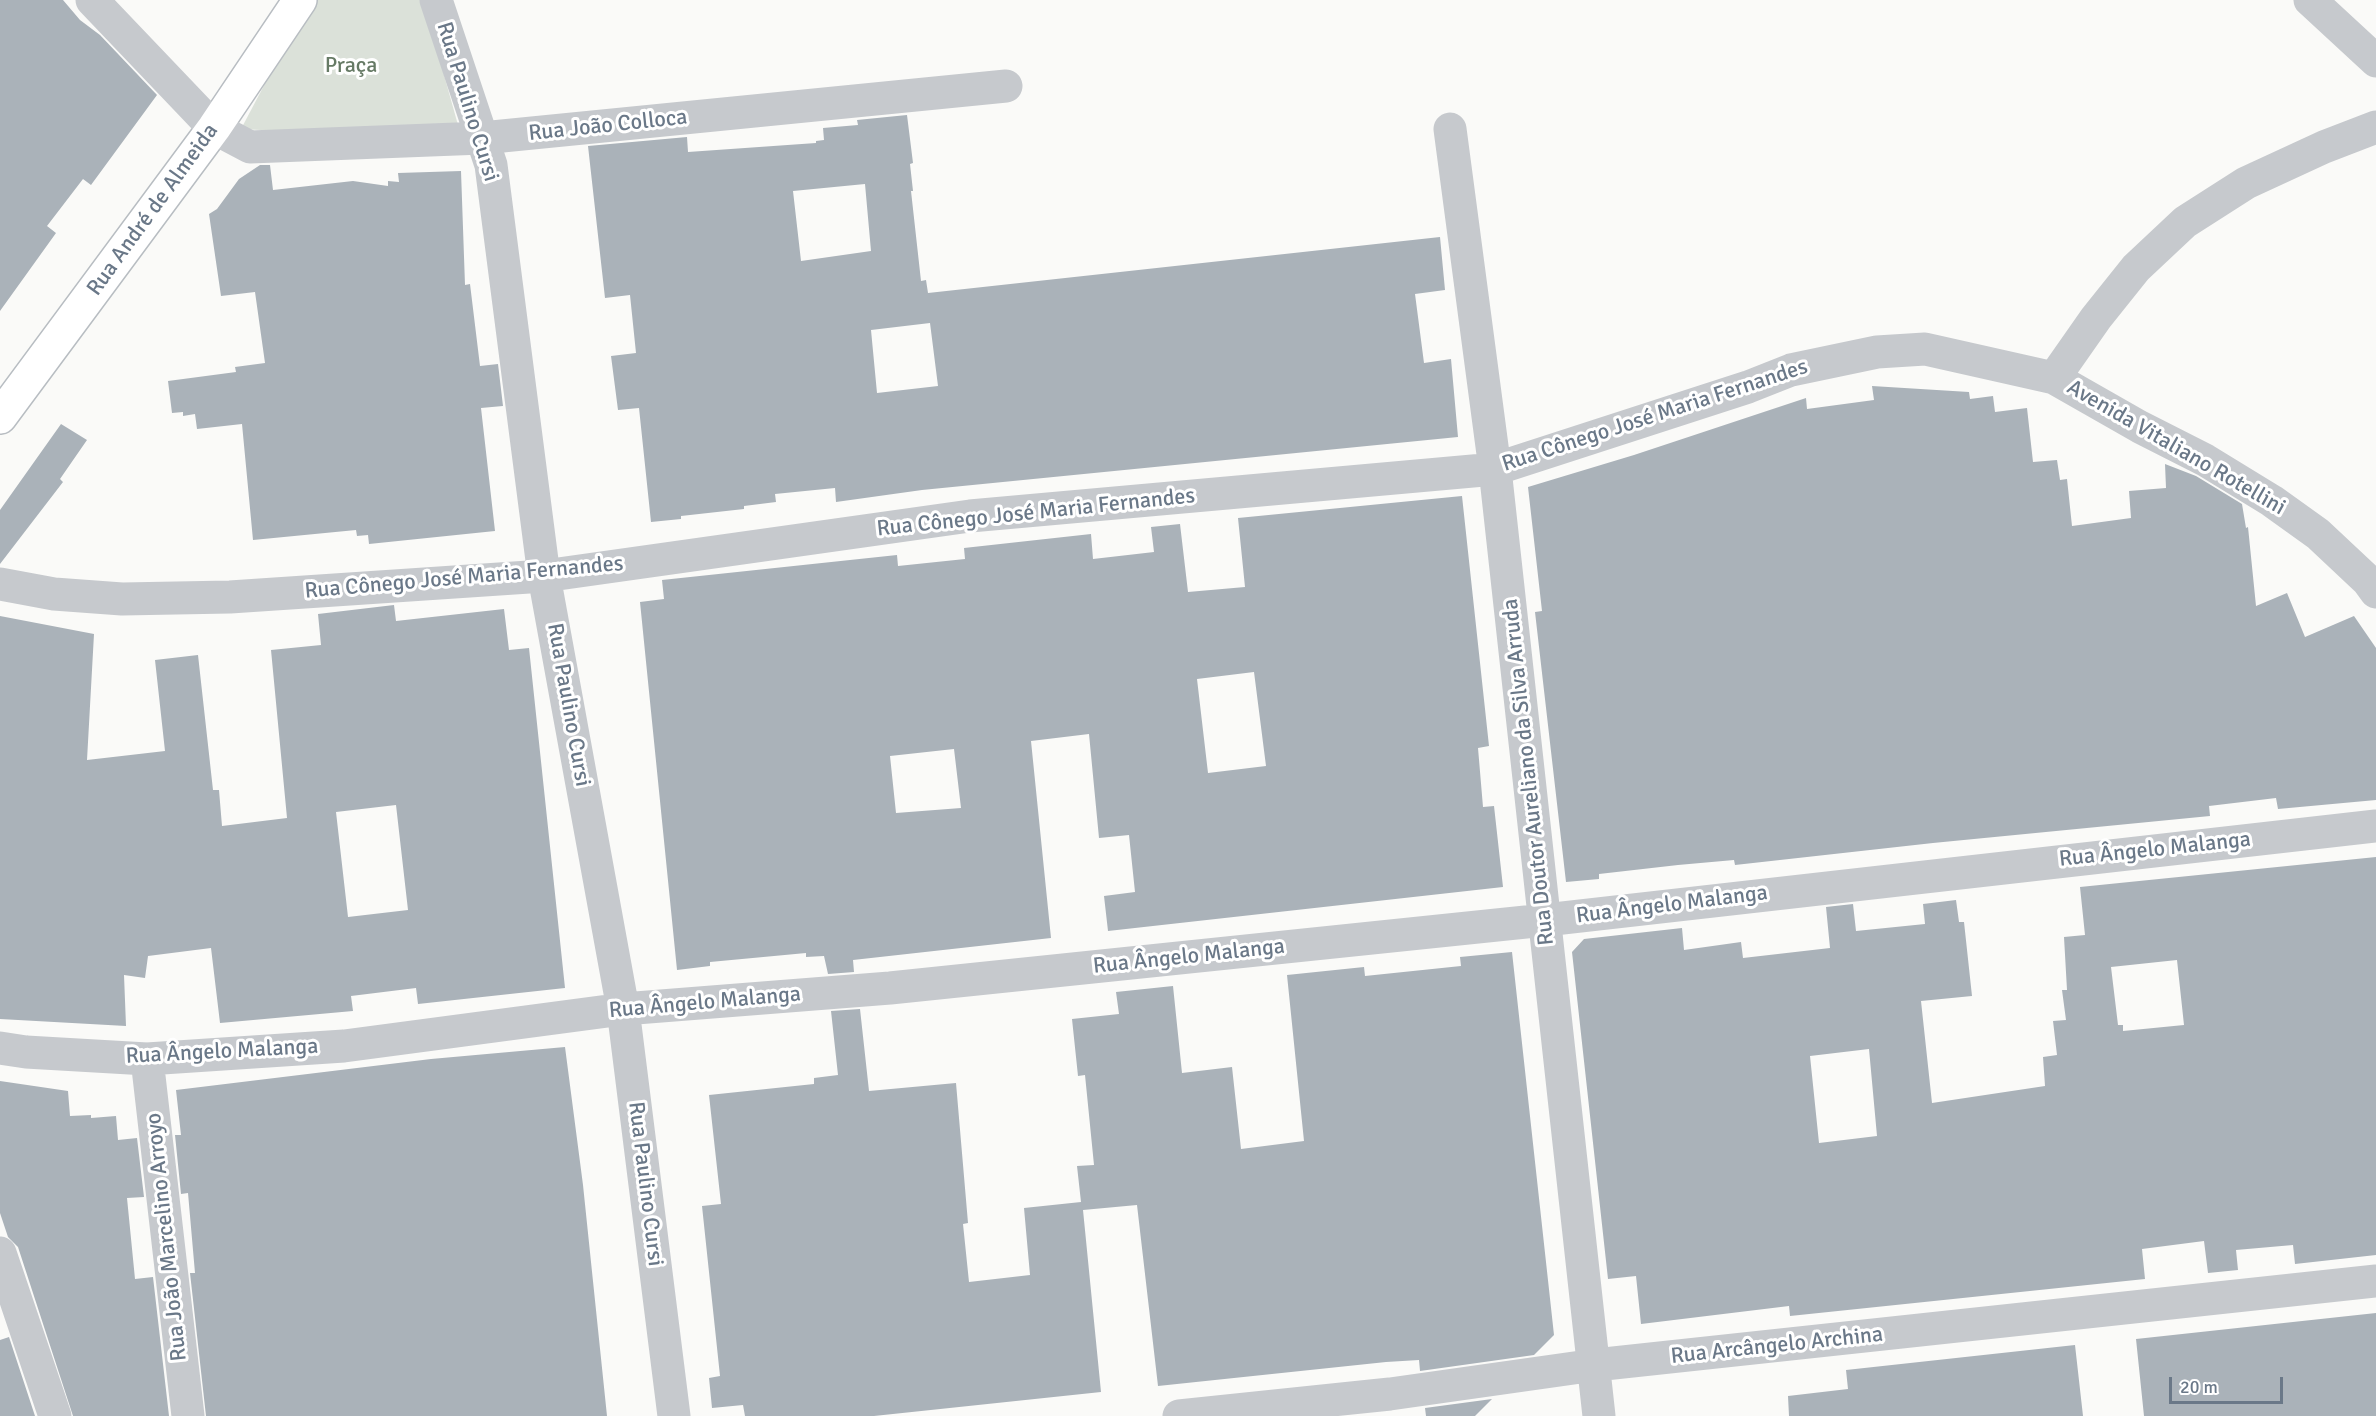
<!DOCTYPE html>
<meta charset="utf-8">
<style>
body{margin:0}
#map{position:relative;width:2376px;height:1416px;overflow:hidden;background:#fafaf8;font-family:Signika,sans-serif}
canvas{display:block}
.scale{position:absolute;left:2169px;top:1377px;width:114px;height:27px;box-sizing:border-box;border:3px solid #6a7888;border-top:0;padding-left:8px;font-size:18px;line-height:21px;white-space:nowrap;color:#6a7888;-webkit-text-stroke:4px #fff;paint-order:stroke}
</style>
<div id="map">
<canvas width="2376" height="1416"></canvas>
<div class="scale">20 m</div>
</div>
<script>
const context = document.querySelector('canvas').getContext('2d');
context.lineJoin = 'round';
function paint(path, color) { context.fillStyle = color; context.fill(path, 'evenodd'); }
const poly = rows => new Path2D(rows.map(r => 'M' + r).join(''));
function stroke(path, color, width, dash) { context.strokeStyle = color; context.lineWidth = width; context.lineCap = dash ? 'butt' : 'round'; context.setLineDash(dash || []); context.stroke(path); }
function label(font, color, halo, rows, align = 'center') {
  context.font = font + ' Signika,sans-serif'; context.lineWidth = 6; context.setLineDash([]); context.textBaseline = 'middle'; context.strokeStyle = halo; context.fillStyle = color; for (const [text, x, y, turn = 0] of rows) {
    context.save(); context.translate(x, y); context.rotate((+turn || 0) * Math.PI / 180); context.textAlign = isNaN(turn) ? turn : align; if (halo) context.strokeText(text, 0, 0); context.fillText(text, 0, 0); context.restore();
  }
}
paint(poly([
 [312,0,423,0,458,125,318,133,241,129,287,42]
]), '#dbe1d9');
paint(poly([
 [0,0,63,0,80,20,100,35,157,95,91,185,83,179,47,226,56,233,0,311],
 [907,115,913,163,910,164,913,191,911,191,921,281,926,280,928,293,1440,237,1445,290,1415,294,1424,363,1451,359,1458,437,922,490,836,502,835,488,775,494,776,502,744,506,744,509,681,516,681,519,651,522,639,408,618,410,611,356,636,353,630,295,605,298,588,146,687,137,688,152,816,143,816,141,824,140,823,128,858,125,857,120],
 [865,184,871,251,801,261,793,191],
 [930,323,938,386,877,393,871,330],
 [260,165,270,165,273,190,353,181,388,186,388,181,399,182,398,173,461,171,465,285,470,284,480,366,498,364,503,406,481,408,495,531,369,544,368,535,357,536,356,530,253,540,242,424,197,429,195,414,183,416,183,412,172,413,168,381,236,372,235,367,265,363,255,292,221,296,209,214,217,209,239,179],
 [1872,386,1969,392,1970,399,1993,396,1995,412,2027,408,2033,462,2057,460,2060,480,2067,479,2072,526,2131,518,2129,491,2166,488,2165,464,2196,476,2242,504,2246,528,2248,527,2256,606,2287,593,2305,637,2354,616,2376,648,2376,800,2278,809,2276,798,2209,806,2210,816,1933,843,1735,865,1734,860,1678,865,1599,874,1599,879,1566,882,1535,612,1542,611,1528,487,1634,455,1806,398,1807,409,1874,400],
 [61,424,87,440,60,479,63,482,0,564,0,510],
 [1462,496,1489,746,1478,748,1483,807,1494,806,1503,887,1108,931,1104,896,1135,892,1129,835,1099,838,1089,734,1031,741,1051,938,853,960,854,972,828,974,824,956,806,957,806,953,710,962,710,966,677,970,640,602,664,599,662,580,897,555,898,566,965,559,964,548,1091,534,1093,559,1154,552,1151,527,1180,524,1188,592,1245,587,1238,518],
 [1254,672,1266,766,1208,773,1197,679],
 [954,749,961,808,896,813,890,756],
 [394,605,396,621,504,609,509,650,529,648,565,988,418,1004,416,988,351,996,353,1011,220,1023,211,948,148,956,145,978,124,975,126,1026,0,1019,0,616,94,634,87,760,165,751,155,660,198,655,213,790,219,790,222,826,287,818,271,650,321,645,318,614],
 [396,805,408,910,348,917,336,812],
 [2376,857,2376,1255,2295,1264,2293,1245,2236,1250,2238,1270,2208,1273,2204,1241,2142,1249,2145,1279,1790,1316,1789,1306,1641,1324,1636,1276,1608,1279,1572,952,1584,939,1682,928,1684,950,1741,942,1743,958,1830,948,1826,907,1853,904,1856,931,1925,924,1923,904,1956,900,1959,922,1964,922,1972,996,1921,1001,1932,1103,2045,1086,2043,1057,2057,1055,2053,1021,2066,1020,2062,990,2067,990,2064,937,2085,935,2080,887],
 [2177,960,2184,1025,2123,1031,2123,1025,2118,1025,2111,967],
 [1869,1049,1877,1136,1819,1143,1810,1056],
 [1512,952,1554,1335,1534,1355,1420,1371,1419,1360,1386,1362,1158,1386,1137,1205,1083,1210,1101,1392,874,1416,745,1416,743,1405,712,1408,709,1378,720,1376,702,1206,721,1204,709,1095,814,1084,814,1078,838,1075,831,1011,860,1009,869,1091,956,1083,968,1223,963,1224,969,1282,1030,1275,1024,1208,1081,1202,1077,1166,1094,1165,1085,1075,1078,1076,1072,1019,1119,1014,1116,992,1173,986,1182,1073,1232,1067,1241,1149,1304,1141,1287,975,1364,967,1365,976,1461,966,1460,957],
 [565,1047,583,1185,607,1416,206,1416,190,1273,195,1273,188,1193,181,1194,175,1135,181,1135,176,1090,431,1059],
 [0,1081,68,1091,70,1116,91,1115,91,1118,116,1116,118,1140,137,1138,144,1197,127,1198,135,1279,153,1277,169,1416,73,1416,18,1247,8,1237,0,1213],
 [2376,1313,2376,1416,2144,1416,2136,1339],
 [9,1337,35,1416,0,1416,0,1340],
 [2075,1345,2083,1416,1789,1416,1788,1396,1848,1389,1846,1370],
 [1492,1399,1475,1416,1426,1416,1425,1408]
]), '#aab2b9');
const secondary = poly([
 [0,417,214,128,300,0]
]);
stroke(secondary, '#b8bdc2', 36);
stroke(poly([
 [92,0,214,128,250,147,482,138,1006,86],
 [436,0,491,165,544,576,623,1009,674,1416],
 [2310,0,2376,61],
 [1450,129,1495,469,1599,1416],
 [2054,378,2096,318,2136,268,2185,222,2246,183,2324,147,2376,127],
 [0,584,54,594,122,599,230,597,544,576,970,516,1495,469,1748,387,1791,370,1877,352,1925,349,2054,378,2140,427,2205,460,2272,501,2318,534,2368,581,2376,592],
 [0,1048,26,1052,147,1059,344,1046,623,1009,890,988,1545,920,2376,826],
 [147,1059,188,1416],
 [0,1253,55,1416],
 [1179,1416,1390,1394,1595,1365,2376,1281]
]), '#c6c9cd', 33);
stroke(secondary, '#fff', 33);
label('22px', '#667a65', '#fff', [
 ["Praça",351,66]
]);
label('22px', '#6a7888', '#fff', [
 ["Rua Paulino Cursi",467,102,73],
 ["Rua João Colloca",608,126,-6],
 ["Rua André de Almeida",153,210,-54],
 ["Rua Cônego José Maria Fernandes",1655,416,-18],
 ["Avenida Vitaliano Rotellini",2176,448,30],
 ["Rua Cônego José Maria Fernandes",1036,513,-6],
 ["Rua Cônego José Maria Fernandes",464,578,-5],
 ["Rua Paulino Cursi",568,705,80],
 ["Rua Doutor Aureliano da Silva Arruda",1529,772,-96],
 ["Rua Ângelo Malanga",2155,850,-6],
 ["Rua Ângelo Malanga",1672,905,-7],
 ["Rua Ângelo Malanga",1189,957,-6],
 ["Rua Ângelo Malanga",705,1003,-5],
 ["Rua Ângelo Malanga",222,1052,-3],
 ["Rua Paulino Cursi",645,1184,83],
 ["Rua João Marcelino Arroyo",167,1237,-96],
 ["Rua Arcângelo Archina",1777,1346,-6]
]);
</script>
